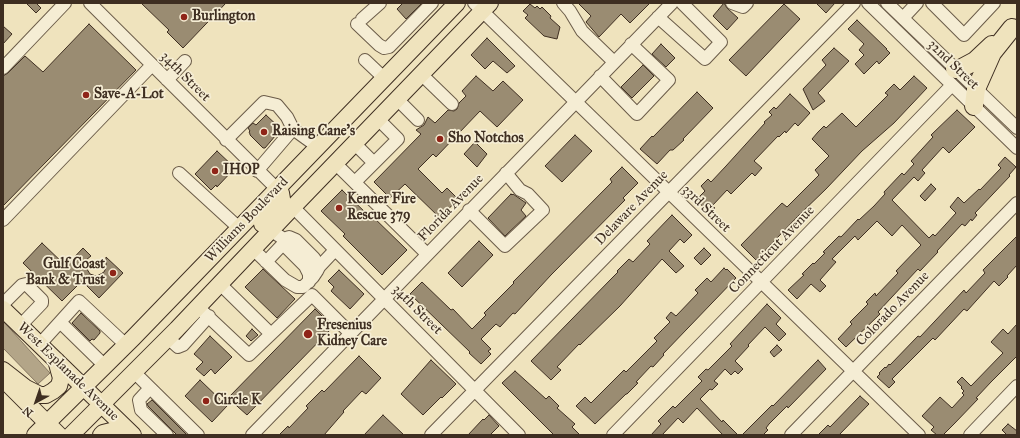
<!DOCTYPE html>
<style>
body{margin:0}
#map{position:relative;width:1020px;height:438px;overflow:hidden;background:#efe3bd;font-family:"IM FELL Great Primer",serif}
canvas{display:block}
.frame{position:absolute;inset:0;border:4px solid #3e2e21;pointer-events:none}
.north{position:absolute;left:16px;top:382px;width:40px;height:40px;-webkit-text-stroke:3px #f5edd4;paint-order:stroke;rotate:220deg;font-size:11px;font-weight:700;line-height:16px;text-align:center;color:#3e2e21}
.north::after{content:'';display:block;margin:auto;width:14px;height:18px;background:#3e2e21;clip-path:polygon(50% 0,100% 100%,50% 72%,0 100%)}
</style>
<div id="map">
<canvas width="1020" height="438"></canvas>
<div class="frame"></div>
<div class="north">N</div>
</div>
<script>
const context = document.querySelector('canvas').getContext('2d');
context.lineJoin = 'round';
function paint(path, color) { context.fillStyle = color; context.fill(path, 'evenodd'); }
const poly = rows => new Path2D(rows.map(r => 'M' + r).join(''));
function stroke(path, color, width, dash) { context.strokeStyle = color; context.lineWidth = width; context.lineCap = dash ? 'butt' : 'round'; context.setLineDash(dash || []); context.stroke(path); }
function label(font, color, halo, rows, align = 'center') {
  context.font = font + ' "IM FELL Great Primer",serif'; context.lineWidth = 3.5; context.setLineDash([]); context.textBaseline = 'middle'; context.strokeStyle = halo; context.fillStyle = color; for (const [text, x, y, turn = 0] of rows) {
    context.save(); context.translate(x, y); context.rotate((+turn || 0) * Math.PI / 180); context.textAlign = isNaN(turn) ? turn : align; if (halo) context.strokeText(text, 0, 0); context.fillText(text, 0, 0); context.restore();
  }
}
const water = poly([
 [3,321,50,373,38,384,3,348,3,321]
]);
paint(water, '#b3a588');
stroke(water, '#84755f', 1);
const building = poly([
 [26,3,36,3,41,8,36,13,26,3],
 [141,3,226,3,183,48,167,32,169,30,141,3],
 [403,3,422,3,406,19,397,9,403,3],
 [578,3,650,3,630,23,621,14,599,37,586,22,591,16,578,3],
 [724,3,727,8,738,18,727,30,713,16,724,3],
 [816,3,835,3,826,13,816,3],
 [530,4,535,8,537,6,540,9,542,7,551,16,550,18,560,27,557,39,544,36,525,18,528,15,523,11,530,4],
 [784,4,800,19,746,76,729,60,784,4],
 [857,20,887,49,886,49,890,53,879,64,877,61,864,74,855,64,864,55,859,50,864,44,848,29,857,20],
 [89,24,136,70,3,206,3,76,8,73,25,56,43,72,89,24],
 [3,26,12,34,3,44,3,26],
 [487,38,515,66,507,73,493,61,485,69,471,55,487,38],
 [661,44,675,58,666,67,652,54,661,44],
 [834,48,849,61,818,93,825,101,813,110,803,89,826,65,822,60,834,48],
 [643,65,654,76,632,98,621,87,643,65],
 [476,76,493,91,503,81,523,100,497,127,480,111,436,157,433,154,418,169,442,193,447,188,458,199,440,218,405,184,390,198,374,182,421,134,416,130,424,125,428,117,435,123,448,110,454,111,457,109,459,103,466,96,462,91,476,76],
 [914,76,927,88,894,123,862,151,826,189,799,215,756,260,741,245,782,203,787,207,819,175,815,170,829,156,812,139,818,132,824,126,826,128,842,113,856,127,888,95,885,93,894,84,900,90,914,76],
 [697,92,713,108,683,139,684,140,673,150,670,150,657,164,640,149,652,136,653,137,697,92],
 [790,94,810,113,798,126,795,123,786,133,785,131,779,137,778,136,754,161,762,168,755,176,752,173,731,194,727,190,712,206,715,208,710,213,696,200,705,191,701,186,708,179,711,182,726,166,765,123,764,122,772,115,769,112,774,107,776,109,790,94],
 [957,110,975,127,949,153,943,147,922,170,925,173,918,181,914,177,892,200,929,238,933,234,935,236,956,213,950,207,958,197,964,203,979,189,980,190,1001,168,998,165,1005,157,1016,167,1009,175,1010,176,975,213,977,215,972,221,971,219,965,226,962,224,937,251,938,252,920,271,918,269,878,312,880,314,846,347,838,339,852,324,850,322,868,304,866,302,875,293,876,296,898,273,896,271,921,245,902,225,892,236,877,221,858,240,855,236,832,259,836,262,820,280,826,286,820,292,811,284,797,299,788,290,804,275,802,274,813,263,814,264,825,253,823,252,839,236,841,237,858,219,859,220,874,206,885,194,884,192,902,173,904,175,914,164,911,161,933,137,931,135,957,110],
 [266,115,281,129,265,148,263,148,250,135,250,134,249,132,250,131,248,128,253,123,256,125,266,115],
 [575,135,592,151,562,182,545,166,575,135],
 [475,142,487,154,477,167,464,154,475,142],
 [217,151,235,168,217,187,216,185,211,190,195,174,217,151],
 [622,167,638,183,623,198,625,200,551,275,515,314,513,313,500,327,496,324,481,339,491,349,488,351,491,354,481,364,469,353,470,352,410,294,422,282,451,310,453,309,472,329,486,315,484,313,514,283,513,282,612,182,610,179,622,167],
 [931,184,936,189,925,201,920,196,931,184],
 [342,190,366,213,367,211,407,250,382,275,343,236,345,234,321,211,342,190],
 [511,194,512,195,513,194,526,203,521,210,526,216,505,236,488,218,511,194],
 [672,215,692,235,684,243,680,239,669,251,684,266,676,273,662,259,620,306,580,345,579,344,557,367,561,370,551,380,531,361,612,278,618,272,617,271,629,259,633,262,650,244,647,241,672,215],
 [1017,236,1017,265,1007,276,1008,277,999,286,994,281,967,311,964,309,935,340,933,338,892,379,895,382,889,388,877,377,880,374,879,373,885,367,886,368,889,364,890,365,918,336,920,337,964,290,966,293,985,273,983,270,1017,236],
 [479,241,493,255,462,287,448,273,479,241],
 [42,243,66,266,83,248,91,256,86,260,85,266,90,274,96,276,99,275,104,272,106,268,106,257,123,273,99,298,82,281,62,301,23,263,42,243],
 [704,248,711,255,701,265,694,258,704,248],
 [724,268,726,270,727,269,736,278,663,354,664,355,653,367,651,366,636,382,638,383,627,394,626,394,595,424,576,406,585,397,591,403,624,370,626,372,657,341,654,338,670,322,666,318,671,312,676,316,698,293,695,290,707,278,711,282,724,268],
 [263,269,295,299,277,318,245,287,263,269],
 [339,270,364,294,350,309,331,291,334,287,328,281,339,270],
 [767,304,781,318,776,324,786,334,779,341,765,327,748,345,749,346,735,361,743,369,738,374,735,371,731,375,725,369,714,381,718,384,712,390,710,389,700,399,722,422,723,420,738,435,723,435,697,408,683,423,678,418,662,435,651,435,661,424,658,421,673,406,675,408,702,381,698,377,706,369,708,370,732,346,730,344,767,304],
 [315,309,333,327,247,415,228,398,315,309],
 [81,313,100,331,100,333,94,340,92,339,90,341,72,323,81,313],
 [1017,324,1017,356,991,382,976,398,978,399,954,424,943,435,937,435,931,430,934,427,922,416,940,397,952,408,964,395,962,393,964,391,961,388,962,387,957,382,962,377,971,386,1003,353,991,342,1003,329,1008,334,1017,324],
 [252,329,258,335,251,341,246,336,252,329],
 [210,336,232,357,215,374,211,369,204,376,196,369,203,362,194,354,210,336],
 [777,345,782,350,774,357,770,352,777,345],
 [359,356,381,378,366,394,362,391,343,411,344,412,324,435,279,435,288,426,289,428,308,408,306,406,322,390,324,392,359,356],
 [431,360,456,384,442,398,441,397,423,415,401,394,431,360],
 [818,360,826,369,788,408,787,406,769,424,766,428,768,430,763,435,742,435,772,405,773,406,818,360],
 [515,371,546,399,549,396,559,406,557,408,575,424,572,427,580,435,554,435,502,383,515,371],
 [200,380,227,406,212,422,185,396,200,380],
 [860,396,869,404,839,435,818,435,828,425,830,427,860,396],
 [152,400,187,435,177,435,148,406,147,404,152,400],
 [383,415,404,435,364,435,383,415],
 [489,415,499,426,490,435,468,435,483,419,484,420,489,415],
 [1008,424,1017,431,1017,435,1007,435,1002,430,1008,424]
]);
paint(building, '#9a8c72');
stroke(building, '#3e2e21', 1);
const minor = poly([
 [90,3,277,189],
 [474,3,919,435],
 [563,3,570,11,582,31,614,62],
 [732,3,743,7,747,3],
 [868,3,1017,148],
 [887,3,1017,128],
 [932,3,964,35,994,3],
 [658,17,705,59,721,42,682,3],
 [903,18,917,3],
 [362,19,380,3],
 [357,24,379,45,384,48,389,47,432,3],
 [365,60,385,79],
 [3,68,65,3],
 [421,74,452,104],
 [600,76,637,114,669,80,631,44],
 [167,80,185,61],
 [397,99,418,120],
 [293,129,318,147],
 [226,140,264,102,277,105,287,117,293,129,257,171],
 [354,143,374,163],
 [335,163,427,254],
 [179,173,239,228],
 [355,182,398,139,378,119],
 [293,207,519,435],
 [469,210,505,246,543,210,528,194,520,190,506,173],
 [3,220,152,65],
 [284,239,283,244,305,266,309,274,309,282],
 [253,249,285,280,297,287,303,287,313,277,317,271,319,267,314,258,296,240,289,237,284,239,270,230],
 [266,262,283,244],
 [319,267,335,250],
 [220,284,271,334],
 [3,304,22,285,26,284,42,300,42,303,20,326],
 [198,307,249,355,312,295,350,333],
 [168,338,178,347,183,345,209,316],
 [40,344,60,322],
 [105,366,60,322,79,301,126,345],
 [134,372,198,435],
 [150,388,139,400,141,410,167,435],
 [252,435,672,3],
 [431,435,854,3],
 [613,435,952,85],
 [791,435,1017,203],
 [970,435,1017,386]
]);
const major = poly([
 [262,224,280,203,282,199,281,193,277,189],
 [3,309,133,435],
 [3,370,26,388,40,395,46,395,53,391,59,386,61,378,56,360],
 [8,384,59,435],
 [35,435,133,338,457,3],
 [71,435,177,329,293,207,490,3],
 [101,435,103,433,111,431,120,432,131,435]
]);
const highway = poly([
 [955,69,960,69,975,61,992,45],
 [974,106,976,89,992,53,1012,28]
]);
stroke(minor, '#6a5b48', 14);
stroke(major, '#3e2e21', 18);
stroke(highway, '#3e2e21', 20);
stroke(minor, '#f5edd4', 12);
stroke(major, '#efe3bd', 16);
stroke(highway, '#efe3bd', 18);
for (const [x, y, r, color] of [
 [184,17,4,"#8f2418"],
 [86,95,4,"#8f2418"],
 [264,132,4,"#8f2418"],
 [440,139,4,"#8f2418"],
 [215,171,4,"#8f2418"],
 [339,208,4,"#8f2418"],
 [113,273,4,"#8f2418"],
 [308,334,5,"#8f2418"],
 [206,401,4,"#8f2418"]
]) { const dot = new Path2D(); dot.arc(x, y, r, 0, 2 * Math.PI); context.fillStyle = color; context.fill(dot); stroke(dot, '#f5edd4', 1.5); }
label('bold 14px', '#3e2e21', '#f5edd4', [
 ["Burlington",192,17],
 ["Save-A-Lot",94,95],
 ["Raising Cane's",272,132],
 ["Sho Notchos",448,139],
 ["IHOP",223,171],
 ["Kenner Fire",347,200],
 ["Rescue 379",347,216],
 ["Gulf Coast",105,265,"right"],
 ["Bank & Trust",105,281,"right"],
 ["Fresenius",317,326],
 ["Kidney Care",317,342],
 ["Circle K",214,401]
], 'left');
label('14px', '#3e2e21', '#f5edd4', [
 ["32nd Street",953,65,44],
 ["34th Street",185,77,45],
 ["Florida Avenue",451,208,-46],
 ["Delaware Avenue",632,208,-46],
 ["33rd Street",706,209,44],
 ["Williams Boulevard",247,220,-46],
 ["Connecticut Avenue",772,250,-46],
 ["Colorado Avenue",893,309,-46],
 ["34th Street",417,310,45],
 ["West Esplanade Avenue",68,372,44]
]);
</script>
